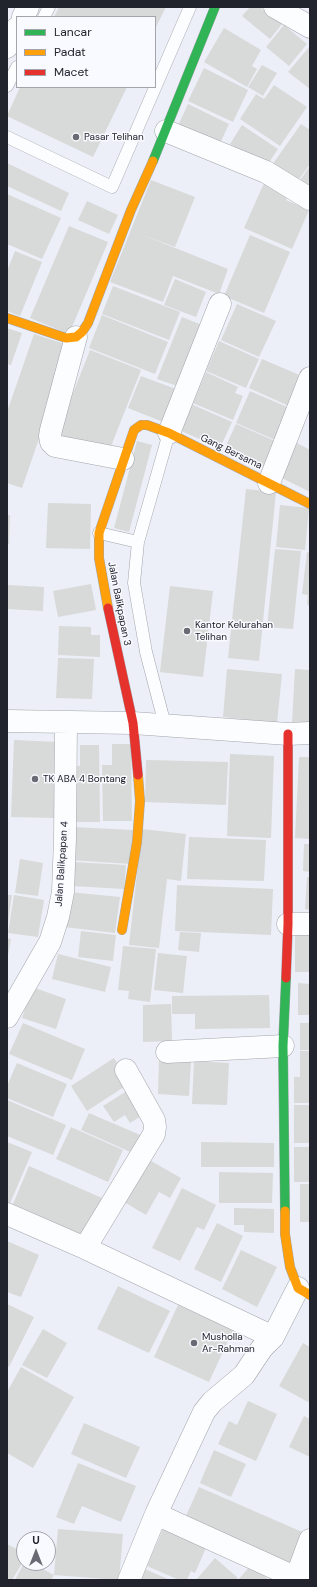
<!DOCTYPE html>
<html>
<head>
<meta charset="utf-8">
<style>
  body { margin:0 }
  #map { position:relative; width:317px; height:1587px; overflow:hidden; background:#eceff7; font-family:"DM Sans",sans-serif }
  canvas { display:block }
  .frame { position:absolute; inset:0; border:8px solid #22242d; pointer-events:none }
  .legend { position:absolute; left:16px; top:16px; width:140px; height:72px; box-sizing:border-box; background:#f8faff; border:1px solid #a2a4ab; margin:0; padding:5px 7px; list-style:none; font-size:12px; color:#22242d }
  .legend li { display:flex; align-items:center; gap:8px; height:20px }
  .legend b { width:20px; border:1px solid #a2a4ab }
  .north { position:absolute; left:16px; top:1531px; width:40px; height:40px; box-sizing:border-box; background:#f8faff; border:1px solid #a2a4ab; border-radius:50%; rotate:0deg; font-size:11px; font-weight:700; line-height:16px; text-align:center; color:#22242d }
  .north::after { content:''; display:block; margin:auto; width:14px; height:18px; background:#696b74; clip-path:polygon(50% 0,100% 100%,50% 72%,0 100%) }
</style>
</head>
<body>
<div id="map">
<canvas width="317" height="1587"></canvas>
<div class="frame"></div>
<ul class="legend">
<li><b style="height:5px;background:#30b455"></b>Lancar</li>
<li><b style="height:5px;background:#ff9f0a"></b>Padat</li>
<li><b style="height:5px;background:#e5322d"></b>Macet</li>
</ul>
<div class="north">U</div>
</div>
<script>
const ctx = document.querySelector('canvas').getContext('2d');
ctx.lineJoin = 'round';
function fill(path, color) { ctx.fillStyle = color; ctx.fill(path, 'evenodd'); }
const toPath = rows => new Path2D(rows.map(r => 'M' + r).join(''));
function strokePath(path, color, width, dash) { ctx.strokeStyle = color; ctx.lineWidth = width; ctx.lineCap = dash ? 'butt' : 'round'; ctx.setLineDash(dash || []); ctx.stroke(path); }
function label(font, color, halo, rows, align = 'center') {
  ctx.font = font + ' "DM Sans",sans-serif'; ctx.lineWidth = 3; ctx.setLineDash([]); ctx.textBaseline = 'middle'; ctx.strokeStyle = halo; ctx.fillStyle = color; for (const [text, x, y, turn = 0] of rows) {
    ctx.save(); ctx.translate(x, y); ctx.rotate((+turn || 0) * Math.PI / 180); ctx.textAlign = isNaN(turn) ? turn : align; if (halo) ctx.strokeText(text, 0, 0); ctx.fillText(text, 0, 0); ctx.restore();
  }
}
fill(toPath([
  [59,7,166,7,155,29,155,17,54,17],
  [250,7,260,7,282,24,270,39,242,16],
  [284,25,307,44,289,66,266,47],
  [224,28,261,50,252,66,257,69,247,87,204,62],
  [310,46,310,89,288,72],
  [262,65,277,73,263,96,248,87],
  [204,68,248,90,233,122,188,101],
  [274,85,307,107,280,146,240,119,256,94,264,99],
  [20,87,127,87,93,157,7,116],
  [188,104,229,124,217,150,176,130],
  [301,124,310,130,310,164,297,182,272,165],
  [242,125,278,149,266,167,230,144],
  [7,163,69,193,61,211,7,186],
  [310,166,310,191,298,183],
  [151,180,195,197,175,247,140,234,228,269,219,294,173,276,163,302,110,282],
  [265,181,290,192,286,200,309,210,292,249,244,228],
  [7,194,61,218,42,259,7,244],
  [87,201,118,215,109,234,78,220],
  [69,226,108,242,69,334,30,318],
  [250,235,290,252,264,313,224,296],
  [15,251,42,262,20,316,7,311,7,271],
  [175,279,206,292,196,317,164,305],
  [113,286,180,312,169,340,102,314],
  [237,304,276,321,259,357,221,340],
  [102,315,168,342,155,374,89,348],
  [182,317,207,327,183,388,157,379],
  [7,328,22,333,11,365,7,364],
  [34,334,71,346,22,488,7,483,7,412],
  [219,341,259,359,246,388,206,371],
  [90,350,141,370,108,454,57,434],
  [262,359,304,377,291,407,249,388],
  [206,372,238,387,235,393,243,396,233,420,193,403],
  [141,376,181,391,168,424,128,408],
  [250,391,294,410,280,442,236,423],
  [191,404,232,422,220,448,179,430],
  [236,424,282,444,269,470,224,450],
  [137,441,152,445,129,532,114,528],
  [297,443,310,450,310,492,280,477],
  [246,489,276,492,259,661,228,658],
  [48,503,91,504,90,549,46,548],
  [280,505,309,508,305,550,276,547],
  [7,515,10,515,9,544,7,544],
  [275,549,301,551,293,629,267,627],
  [307,552,310,553,310,607,307,604,308,595,302,594],
  [91,584,96,610,58,617,53,591],
  [7,585,44,587,43,611,7,609],
  [170,586,213,591,203,677,160,672],
  [59,626,91,627,91,635,100,635,100,657,58,655],
  [58,658,94,659,92,699,56,698],
  [227,669,282,674,277,723,223,717],
  [295,669,310,670,310,723,292,723],
  [14,740,59,742,57,818,11,817],
  [112,744,131,744,132,821,103,821,102,765,112,765],
  [80,745,99,745,100,822,71,822,70,766,80,766],
  [230,754,274,756,271,838,227,836],
  [299,757,310,757,310,839,295,838],
  [146,760,228,762,226,805,145,802],
  [72,827,133,830,131,864,70,860],
  [142,829,186,834,181,881,167,879,159,948,129,945],
  [189,837,266,840,264,881,187,879],
  [304,844,310,844,310,872,303,871],
  [20,859,43,863,38,896,15,893],
  [73,862,126,865,124,889,72,886],
  [307,877,310,877,310,910,305,909],
  [177,885,273,889,271,935,175,931],
  [69,892,120,897,115,933,64,927],
  [7,895,12,895,8,923,7,923],
  [14,895,44,900,38,937,8,933],
  [81,931,116,935,113,961,78,957],
  [295,931,310,931,310,972,295,972],
  [180,932,201,933,199,952,178,950],
  [7,938,11,939,8,955,7,955],
  [123,946,156,949,150,1002,128,999,129,991,118,990],
  [158,953,187,956,183,993,154,990],
  [58,954,111,967,105,992,52,979],
  [298,983,310,984,310,1015,298,1015],
  [32,987,66,999,56,1029,22,1018],
  [269,995,270,1028,195,1029,195,1014,172,1014,172,996],
  [171,1004,172,1041,143,1042,143,1005],
  [23,1023,85,1049,72,1080,9,1054],
  [300,1023,310,1023,310,1050,300,1050],
  [300,1051,310,1051,310,1103,294,1103,294,1077,300,1077],
  [114,1058,130,1083,87,1111,71,1086],
  [159,1059,191,1061,189,1096,158,1094],
  [194,1061,229,1063,227,1105,192,1104],
  [17,1063,67,1084,53,1117,7,1098,7,1086],
  [130,1089,146,1113,130,1123,125,1115,114,1122,103,1106],
  [7,1100,66,1125,53,1155,7,1136],
  [294,1105,310,1105,310,1143,294,1143],
  [89,1113,145,1137,137,1155,81,1130],
  [71,1127,123,1150,108,1182,56,1159],
  [7,1142,32,1152,8,1208,7,1208],
  [201,1142,274,1143,274,1167,201,1167],
  [294,1147,310,1147,310,1182,294,1182],
  [144,1157,181,1178,170,1198,159,1192,146,1215,119,1199],
  [29,1166,102,1198,85,1236,13,1204],
  [219,1172,273,1173,272,1203,219,1203],
  [300,1184,310,1184,310,1222,300,1222],
  [182,1188,216,1205,204,1230,197,1227,180,1261,152,1248],
  [234,1208,274,1209,274,1233,244,1232,244,1225,234,1225],
  [217,1223,243,1236,221,1282,194,1269],
  [7,1241,39,1255,21,1297,7,1292],
  [241,1250,277,1267,257,1307,222,1289],
  [118,1286,170,1311,149,1353,97,1329],
  [7,1304,34,1317,9,1367,7,1366],
  [178,1305,233,1330,209,1382,154,1357],
  [43,1329,67,1343,47,1378,22,1365],
  [303,1343,310,1347,310,1399,308,1402,279,1386],
  [21,1367,74,1397,33,1468,7,1453,7,1392],
  [248,1401,277,1414,256,1461,218,1444,229,1421,237,1425],
  [304,1416,310,1419,310,1457,289,1447],
  [84,1423,140,1447,126,1478,71,1454],
  [214,1450,246,1464,231,1497,200,1483],
  [78,1463,136,1486,121,1522,82,1506,74,1524,56,1517],
  [199,1487,309,1535,295,1567,185,1518],
  [58,1529,123,1534,119,1580,54,1575],
  [163,1529,206,1548,195,1573,191,1571,187,1580,179,1580,147,1566],
  [7,1544,24,1553,24,1560,12,1580,7,1580],
  [215,1558,238,1578,236,1580,196,1580],
  [24,1563,32,1563,54,1575,51,1580,15,1580],
  [251,1565,269,1580,238,1580],
  [145,1569,170,1580,141,1580]
]), '#d7dad8');
const lane = toPath([
  [44,17,49,7],
  [7,86,17,67],
  [7,137,112,187,190,7],
  [99,533,138,542],
  [165,725,146,652,134,583,138,542,169,433]
]);
const street = toPath([
  [275,7,310,27],
  [23,17,28,7],
  [7,47,17,28],
  [166,131,266,172,310,199],
  [76,337,51,430,50,436,51,442,55,446,123,459],
  [169,433,220,304],
  [269,483,310,378],
  [7,721,133,723,288,734,310,733],
  [288,924,310,924],
  [7,1017,50,942,58,917,63,892,65,838,66,722],
  [167,1052,283,1046],
  [7,1214,85,1248,273,1337],
  [85,1248,154,1134,155,1127,154,1120,126,1070],
  [156,1514,301,1580],
  [296,1578,310,1540],
  [129,1580,156,1514,204,1412,212,1402,244,1375,262,1348,273,1337,298,1288]
]);
const fast = toPath([
  [153,161,215,7],
  [285,1211,283,1046,286,978]
]);
const slow = toPath([
  [7,318,66,338,76,337,82,332,88,323,131,210,153,161],
  [108,608,99,558,99,533,134,430,141,425,147,425,169,433,310,504],
  [122,930,137,842,140,801,138,775],
  [285,1211,285,1234,290,1267,298,1288,310,1295]
]);
const jam = toPath([
  [108,608,133,723,138,775],
  [286,978,288,924,288,734]
]);
strokePath(lane, '#a2a5ac', 13);
strokePath(street, '#a2a5ac', 23);
strokePath(fast, '#a2a5ac', 10);
strokePath(slow, '#a2a5ac', 10);
strokePath(jam, '#a2a5ac', 10);
strokePath(lane, '#fcfdfe', 12);
strokePath(street, '#fcfdfe', 22);
strokePath(fast, '#30b455', 9);
strokePath(slow, '#ff9f0a', 9);
strokePath(jam, '#e5322d', 9);
for (const [x, y, r, color] of [
  [76,137,4,"#696b74"],
  [187,631,4,"#696b74"],
  [35,779,4,"#696b74"],
  [194,1343,4,"#696b74"]
]) { const dot = new Path2D(); dot.arc(x, y, r, 0, 2 * Math.PI); ctx.fillStyle = color; ctx.fill(dot); strokePath(dot, '#f8faff', 1.5); }
label('10px', '#22242d', '#f8faff', [
  ["Pasar Telihan",84,137],
  ["Kantor Kelurahan",195,625],
  ["Telihan",195,637],
  ["TK ABA 4 Bontang",43,779],
  ["Musholla",202,1337],
  ["Ar-Rahman",202,1349]
], 'left');
label('10px', '#22242d', '#f8faff', [
  ["Gang Bersama",231,452,26],
  ["Jalan Balikpapan 3",119,604,79],
  ["Jalan Balikpapan 4",62,864,-86]
]);
</script>
</body>
</html>
